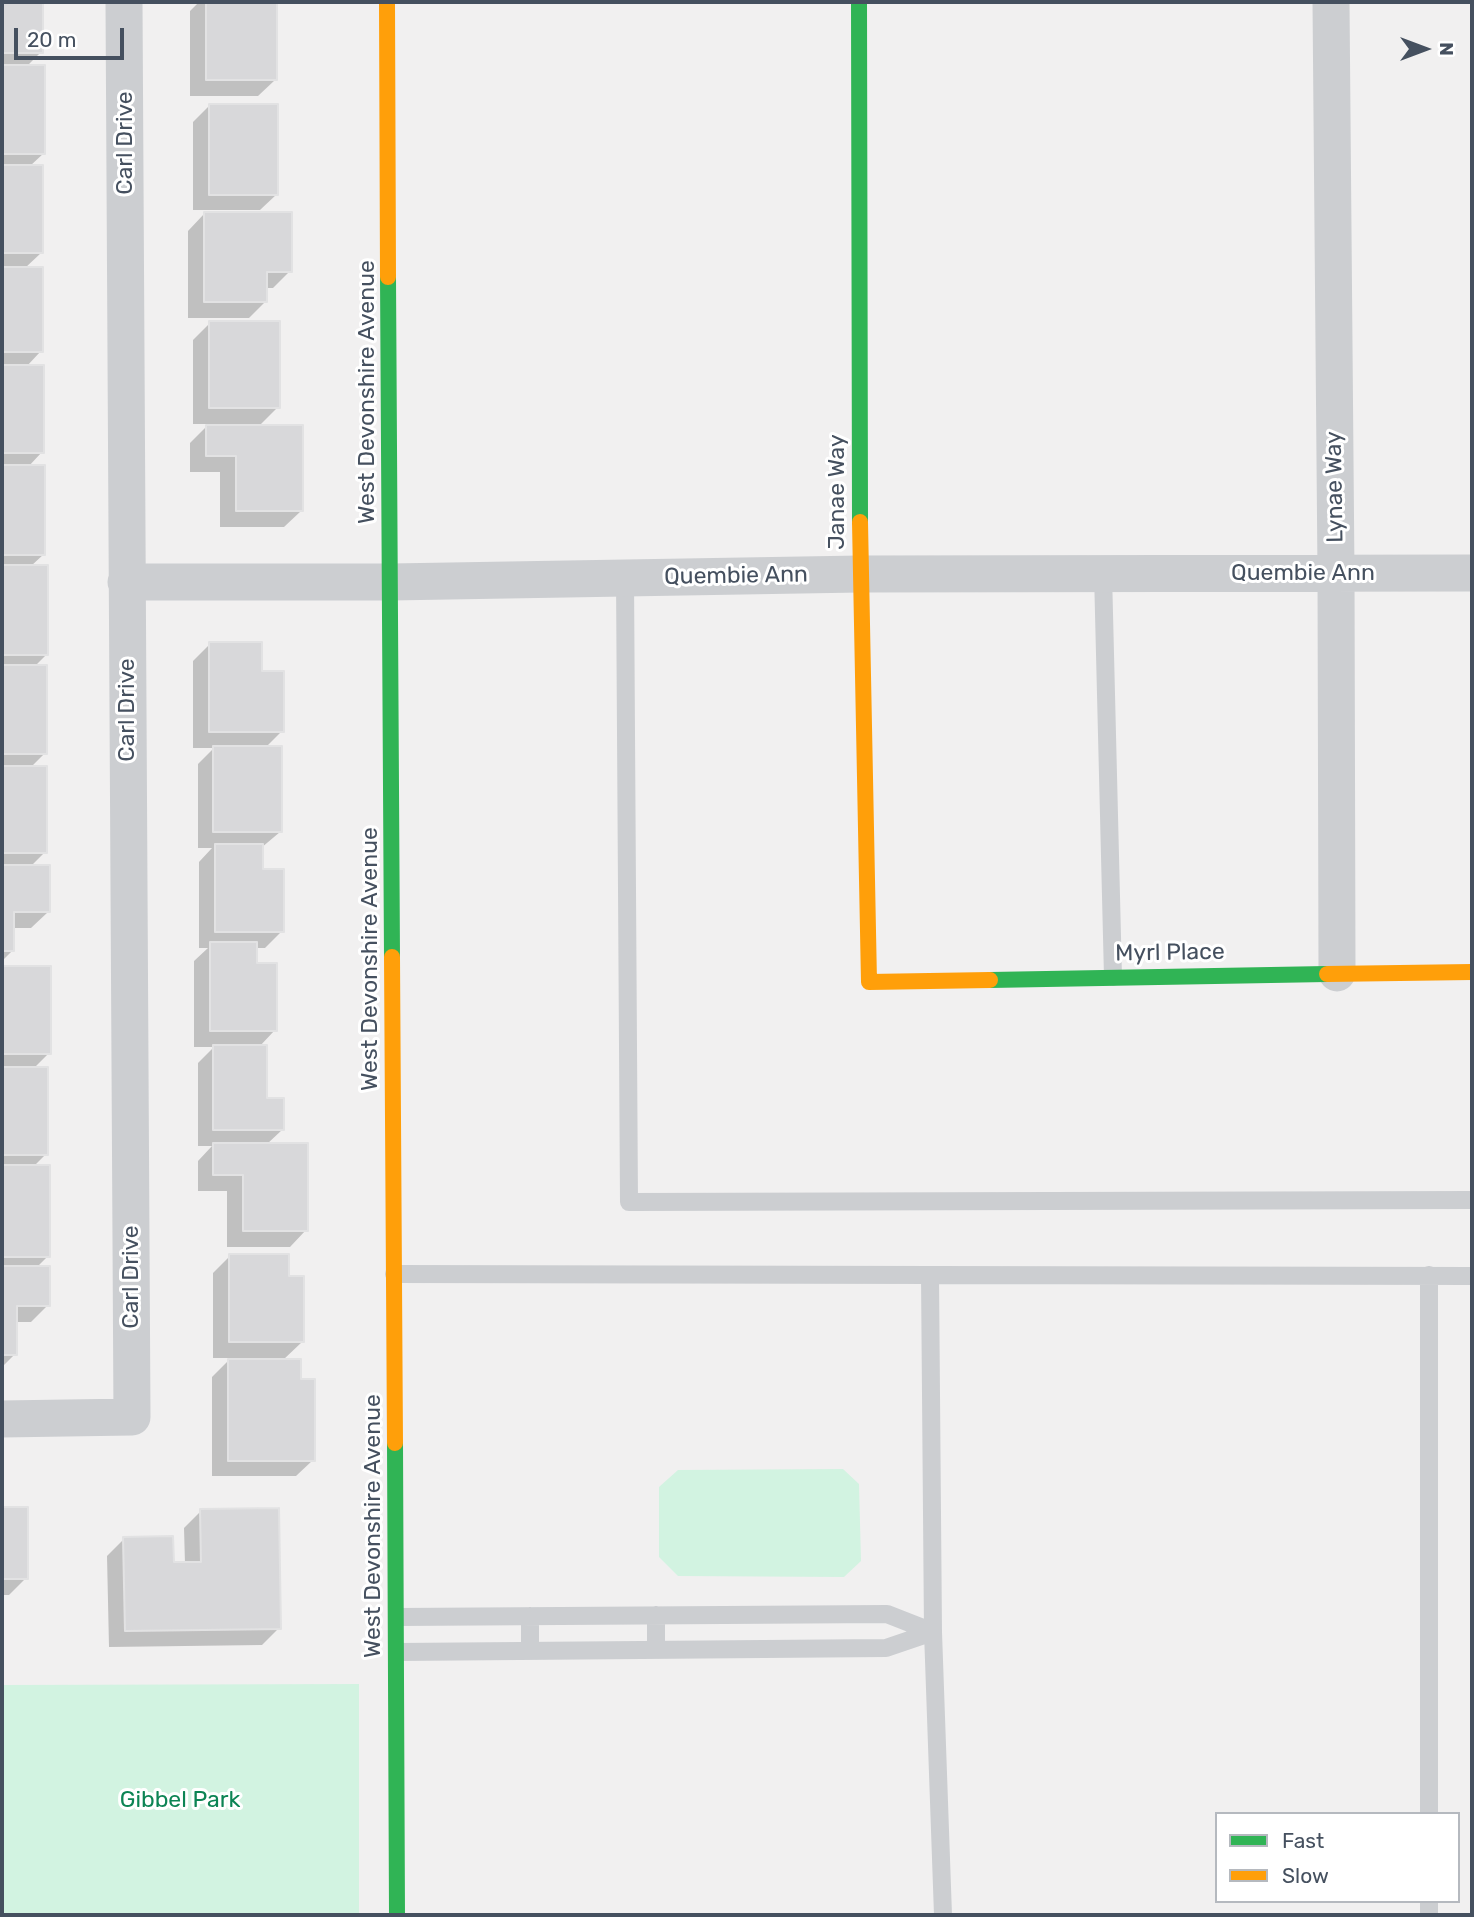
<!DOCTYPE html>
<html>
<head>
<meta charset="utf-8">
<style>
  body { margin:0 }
  #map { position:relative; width:1474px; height:1917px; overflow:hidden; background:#f1f0f0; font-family:Rubik,sans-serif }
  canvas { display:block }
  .frame { position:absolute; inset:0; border:4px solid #45505f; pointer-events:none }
  .legend { position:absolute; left:1215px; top:1812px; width:245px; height:91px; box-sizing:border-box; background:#fff; border:2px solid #b5b9bf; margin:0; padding:9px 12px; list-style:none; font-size:21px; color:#45505f }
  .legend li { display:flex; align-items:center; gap:14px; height:35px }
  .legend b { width:35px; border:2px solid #b5b9bf }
  .north { position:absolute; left:1390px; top:14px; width:70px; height:70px; -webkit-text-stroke:5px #fff; paint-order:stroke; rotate:90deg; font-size:19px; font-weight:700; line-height:28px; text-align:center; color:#45505f }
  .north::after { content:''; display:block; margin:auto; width:24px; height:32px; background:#45505f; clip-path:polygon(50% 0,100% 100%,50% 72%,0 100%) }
  .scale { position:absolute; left:14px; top:28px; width:110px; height:32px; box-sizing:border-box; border:4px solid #45505f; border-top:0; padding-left:9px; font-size:21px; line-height:24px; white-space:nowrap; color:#45505f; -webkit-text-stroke:5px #fff; paint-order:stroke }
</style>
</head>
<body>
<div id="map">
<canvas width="1474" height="1917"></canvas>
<div class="frame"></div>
<ul class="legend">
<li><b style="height:9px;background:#30b455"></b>Fast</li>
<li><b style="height:9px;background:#ff9f0a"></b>Slow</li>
</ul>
<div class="north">N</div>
<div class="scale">20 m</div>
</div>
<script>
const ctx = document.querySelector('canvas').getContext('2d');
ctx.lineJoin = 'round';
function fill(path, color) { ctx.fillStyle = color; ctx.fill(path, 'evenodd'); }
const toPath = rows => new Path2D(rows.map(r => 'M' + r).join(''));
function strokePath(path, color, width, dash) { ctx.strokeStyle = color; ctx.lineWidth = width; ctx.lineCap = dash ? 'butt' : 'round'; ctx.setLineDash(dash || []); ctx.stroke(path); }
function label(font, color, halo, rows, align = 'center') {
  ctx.font = font + ' Rubik,sans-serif'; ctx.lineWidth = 6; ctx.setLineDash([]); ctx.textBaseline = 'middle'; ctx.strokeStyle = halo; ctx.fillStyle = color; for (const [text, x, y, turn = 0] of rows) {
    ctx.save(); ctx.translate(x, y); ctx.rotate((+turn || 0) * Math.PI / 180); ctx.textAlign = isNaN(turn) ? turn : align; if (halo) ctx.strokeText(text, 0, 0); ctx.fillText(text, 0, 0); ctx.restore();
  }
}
fill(toPath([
  [843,1469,859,1484,861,1561,844,1577,678,1576,659,1557,659,1487,678,1470],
  [359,1684,359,1915,2,1915,2,1685]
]), '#d2f3e1');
fill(toPath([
  [2,2,41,2,41,52,26,67,44,153,30,166,41,253,25,268,41,351,26,367,42,452,28,467,44,554,31,566,46,655,34,667,45,753,30,768,45,852,30,867,48,912,31,928,13,928,13,950,2,961],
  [199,2,275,2,275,80,258,96,190,96,190,11],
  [210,105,277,194,260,210,193,210,193,122],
  [204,214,290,271,273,288,266,288,266,301,249,318,188,318,188,231],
  [210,323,278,407,259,426,301,511,284,527,220,527,220,472,190,472,190,443,209,424,193,424,193,340],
  [210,644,260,672,282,731,266,747,280,832,261,848,261,871,282,931,265,948,255,948,255,965,275,1030,259,1047,266,1099,282,1130,267,1144,306,1230,290,1247,227,1247,227,1191,198,1191,198,1161,212,1146,198,1146,198,1063,214,1047,194,1047,194,961,208,948,199,948,199,862,212,848,198,848,198,764,214,748,193,748,193,661],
  [2,967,49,967,49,1053,34,1068,46,1154,33,1167,48,1256,36,1268,48,1305,31,1322,15,1322,15,1354,2,1367],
  [230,1256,287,1278,302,1342,283,1360,300,1381,313,1460,296,1476,212,1476,212,1377,231,1358,213,1358,213,1273],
  [2,1509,26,1509,26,1578,9,1595,2,1595],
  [201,1511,279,1628,262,1645,109,1647,107,1556,124,1539,172,1564,185,1564,184,1528]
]), '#0003');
const building = toPath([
  [2,2,43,2,43,53,2,53,2,2],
  [206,2,277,2,277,80,206,80,206,2],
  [2,65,45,65,45,154,2,154,2,65],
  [209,104,278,104,278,195,209,195,209,104],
  [2,165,43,165,43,253,2,253,2,165],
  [204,212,292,212,292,272,267,272,267,302,204,302,204,212],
  [2,267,43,267,43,352,2,352,2,267],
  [209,321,280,321,280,408,209,408,209,321],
  [2,365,44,365,44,453,2,453,2,365],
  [206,425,303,425,303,511,236,511,236,456,206,456,206,425],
  [2,465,45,465,45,555,2,555,2,465],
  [2,565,48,565,48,655,2,655,2,565],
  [209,642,262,642,262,671,284,671,284,732,209,732,209,642],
  [2,665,47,665,47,754,2,754,2,665],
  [213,746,282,746,282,832,213,832,213,746],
  [2,766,47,766,47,853,2,853,2,766],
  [215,844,263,844,263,869,284,869,284,932,215,932,215,844],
  [2,865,50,865,50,912,14,912,14,951,2,951,2,865],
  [210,942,257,942,257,963,277,963,277,1031,210,1031,210,942],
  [2,966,51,966,51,1054,2,1054,2,966],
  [213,1045,267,1045,267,1098,284,1098,284,1130,213,1130,213,1045],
  [2,1067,48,1067,48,1155,2,1155,2,1067],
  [213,1143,308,1143,308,1231,243,1231,243,1175,213,1175,213,1143],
  [2,1165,50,1165,50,1257,2,1257,2,1165],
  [229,1254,289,1254,289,1276,304,1276,304,1342,229,1342,229,1254],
  [2,1266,50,1266,50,1306,17,1306,17,1355,2,1355,2,1266],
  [228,1359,301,1359,301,1379,315,1379,315,1461,228,1461,228,1359],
  [2,1507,28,1507,28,1579,2,1579,2,1507],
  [279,1508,281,1629,125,1631,123,1537,173,1536,174,1562,201,1562,200,1509,279,1508]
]);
fill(building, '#d8d8da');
strokePath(building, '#e2e2e3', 2);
strokePath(toPath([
  [1103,573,1113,977],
  [625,577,629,1202,1472,1200],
  [394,1274,1472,1276],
  [930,1275,933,1632,943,1915],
  [1429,1275,1429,1814],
  [656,1615,656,1650],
  [530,1616,530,1651],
  [397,1617,887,1614,933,1632],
  [397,1652,886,1648,933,1632],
  [1429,1901,1429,1915]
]), '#ccced1', 18);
strokePath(toPath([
  [1331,2,1336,573,1337,973],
  [126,582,391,582,860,574,1472,573],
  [2,1419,132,1417,124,2]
]), '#ccced1', 37);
strokePath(toPath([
  [859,2,860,522],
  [388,277,392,957],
  [990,980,1327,974],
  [395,1443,397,1915]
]), '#30b455', 16);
strokePath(toPath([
  [387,2,388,277],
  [860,522,869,982,990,980],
  [392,957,395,1443],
  [1327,974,1472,972]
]), '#ff9f0a', 16);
label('23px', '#45505f', '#fff', [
  ["Carl Drive",125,143,-90],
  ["West Devonshire Avenue",367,392,-90],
  ["Lynae Way",1335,487,-91],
  ["Janae Way",837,492,-90],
  ["Quembie Ann",1303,573],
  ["Quembie Ann",736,576,-1],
  ["Carl Drive",127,710,-90],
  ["Myrl Place",1170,953,-1],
  ["West Devonshire Avenue",370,959,-90],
  ["Carl Drive",131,1277,-90],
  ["West Devonshire Avenue",373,1526,-90]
]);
label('23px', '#0c8454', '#fff', [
  ["Gibbel Park",180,1800]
]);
</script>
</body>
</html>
